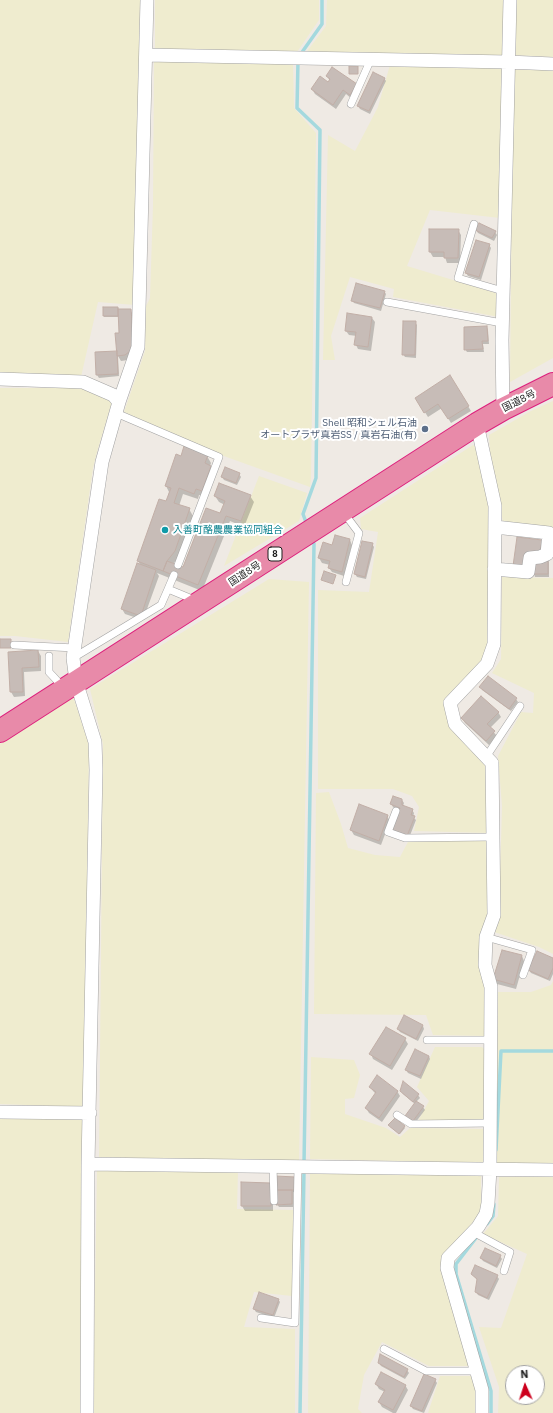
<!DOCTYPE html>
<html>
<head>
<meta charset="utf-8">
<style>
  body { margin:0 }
  #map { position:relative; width:553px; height:1413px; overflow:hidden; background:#efeae4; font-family:"IBM Plex Sans",sans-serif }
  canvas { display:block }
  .north { position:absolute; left:505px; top:1365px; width:40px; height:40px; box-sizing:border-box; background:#fff; border:1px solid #a5a5a5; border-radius:50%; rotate:357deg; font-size:11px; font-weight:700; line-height:16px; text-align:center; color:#1e1e1e }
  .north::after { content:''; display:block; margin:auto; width:14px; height:18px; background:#cd001d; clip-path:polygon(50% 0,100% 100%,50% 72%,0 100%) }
</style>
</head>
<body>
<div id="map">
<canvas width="553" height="1413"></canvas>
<div class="north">N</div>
</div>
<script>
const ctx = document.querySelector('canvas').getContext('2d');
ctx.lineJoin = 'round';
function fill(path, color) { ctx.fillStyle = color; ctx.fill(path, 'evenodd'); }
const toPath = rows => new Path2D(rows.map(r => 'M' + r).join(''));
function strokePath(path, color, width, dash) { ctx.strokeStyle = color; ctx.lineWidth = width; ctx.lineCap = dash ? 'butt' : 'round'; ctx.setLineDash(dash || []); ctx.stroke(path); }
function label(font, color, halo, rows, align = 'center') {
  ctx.font = font + ' "IBM Plex Sans","Noto Sans JP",sans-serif'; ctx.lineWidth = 4; ctx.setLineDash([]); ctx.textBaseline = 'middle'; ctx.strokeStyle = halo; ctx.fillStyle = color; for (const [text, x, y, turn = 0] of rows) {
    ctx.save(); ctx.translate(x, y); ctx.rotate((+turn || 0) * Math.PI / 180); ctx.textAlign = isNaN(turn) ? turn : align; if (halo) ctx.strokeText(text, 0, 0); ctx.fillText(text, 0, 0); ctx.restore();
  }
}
fill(toPath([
  [0,0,140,0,135,305,98,302,81,377,0,375],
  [155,0,319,0,319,20,295,55,155,51],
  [327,0,506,0,505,57,305,54,326,26],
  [515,0,553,0,553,57,513,55],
  [157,60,293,63,294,108,316,133,311,478,310,487,221,455,124,412,145,351,146,306,150,298,153,205,154,62],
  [390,65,500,67,504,70,500,218,430,210,407,266,499,294,499,317,393,297,394,289,350,277,331,336,335,360,323,360,328,135,355,151,378,107],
  [513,70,553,70,553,358,510,382],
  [0,388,81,388,112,402,97,452,93,468,68,642,15,636,0,636],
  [553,401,553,529,503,522,490,453,489,435,531,411],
  [473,445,481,450,492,506,491,641,485,659,444,699,450,728,487,767,489,833,414,831,419,807,412,796,393,789,318,789,318,590,369,592,378,532,361,529,360,518],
  [259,476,307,493,299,521,224,566],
  [502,577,553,578,553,954,539,947,494,932,499,914,502,806,498,756,521,712,533,713,534,693,492,673,501,659],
  [269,579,309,582,299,1162,99,1157,103,744,90,689],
  [73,696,89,745,84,1107,0,1104,0,744],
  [329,792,341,824,348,848,375,855,400,857,409,840,490,841,489,911,485,987,487,1036,433,1035,426,1015,314,1014,316,793],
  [553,981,553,1165,494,1164,498,992,531,992,551,985],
  [435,1047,482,1047,485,1050,485,1121,418,1121,429,1101,417,1087],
  [311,1057,354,1060,360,1075,354,1098,345,1099,345,1114,386,1128,400,1137,410,1128,484,1129,484,1163,310,1159],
  [0,1118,84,1119,81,1413,0,1413],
  [97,1169,238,1171,237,1209,294,1210,292,1296,254,1292,244,1327,295,1329,295,1413,93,1413],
  [310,1172,481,1176,481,1210,479,1215,445,1255,442,1262,443,1278,470,1366,429,1366,382,1342,364,1375,358,1409,362,1413,308,1413],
  [499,1177,553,1177,553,1413,498,1413,499,1387,479,1327,501,1328,527,1254,483,1234,498,1216],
  [513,1373,537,1373,537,1397,513,1397],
  [440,1376,473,1376,478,1391,477,1413,428,1413]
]), '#efeccf');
fill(toPath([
  [327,76,356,85,352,99,346,94,336,109,315,94,312,89,328,83,330,81],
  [384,78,386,81,370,114,360,109,358,106],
  [458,230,461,235,460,263,447,263,445,257,433,257,430,252],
  [476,230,495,232,497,235,494,241,478,233],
  [489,245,491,248,481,280,468,276,466,273],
  [384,291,386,294,381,311,354,303,352,300],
  [118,308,119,310,130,310,133,315,136,354,128,360,121,361,118,356,119,376,99,378,97,375,118,351,121,334,120,317,104,317,104,316],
  [372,318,375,322,371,351,358,349,356,345,357,336,349,335,346,331],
  [415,322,417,325,416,358,405,357,403,354],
  [487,327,488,330,489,344,483,344,484,352,467,352,465,349],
  [450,377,471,411,451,423,442,408,428,417,416,398],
  [207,456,211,463,210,466,214,473,206,497,199,495,198,499,183,494,179,506,189,509,193,516,178,558,173,564,183,568,221,515,225,505,219,502,215,496,250,496,254,502,244,527,230,521,202,591,157,573,159,576,143,620,125,614,122,609,141,566,138,561,167,502,169,492,166,486,181,457],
  [239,474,241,477,237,485,224,480,222,477],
  [350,540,352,545,344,576,332,572,329,568,330,565,322,563,319,558,333,546],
  [541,541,549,562,549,577,535,577,534,574],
  [372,544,374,547,366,579,357,577,355,574],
  [38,651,41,656,41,671,24,672,25,696,14,697,11,692,9,653],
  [488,677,516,699,518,702,511,711,482,690,481,687],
  [498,712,501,717,490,728,497,736,489,745,465,723,462,718],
  [402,800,404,803,403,806,412,810,414,813,413,817,416,820,409,838,395,833,400,810,393,807,391,804],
  [360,806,387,816,390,821,381,845,354,835,351,830],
  [522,956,524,961,516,989,497,984,494,979],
  [553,959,553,974,550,981,531,973,529,970],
  [423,1026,424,1029,418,1041,400,1032,398,1029],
  [405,1039,408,1044,392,1070,373,1059,371,1054],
  [429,1056,430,1059,421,1079,408,1073,406,1070],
  [370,1087,397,1091,400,1096,382,1122,369,1113,366,1108,376,1094,373,1091],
  [401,1091,418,1095,420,1098,416,1102,423,1107,425,1110,415,1123,408,1119,407,1116,415,1104,403,1094],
  [390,1127,404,1127,405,1128,400,1134],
  [297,1181,296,1193,293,1192,293,1207,279,1207,277,1204],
  [273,1189,273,1211,245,1211,242,1206],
  [485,1249,500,1256,502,1259,497,1268,483,1261,481,1258],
  [472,1274,497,1276,499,1279,489,1300,478,1295,476,1292,478,1281],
  [278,1299,280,1302,274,1318,256,1312,254,1309],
  [379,1363,407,1370,409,1373,405,1379,381,1366],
  [435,1380,437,1383,424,1413,413,1409,411,1406],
  [376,1384,405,1385,408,1390,396,1413,393,1413,382,1407,379,1402,385,1392,379,1389]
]), '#0003');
strokePath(toPath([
  [300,55,322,24,322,0],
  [298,61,297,108,320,130,316,478,303,514,307,525],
  [496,1150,501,1051,553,1051],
  [304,1164,314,544,312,539],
  [487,1224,493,1216,494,1204],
  [476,1238,456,1264,456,1274,491,1391,491,1413],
  [300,1413,304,1170]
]), '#a4d9de', 3.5);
const building = toPath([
  [349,66,358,66,358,74,349,74,349,66],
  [332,67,357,84,350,95,343,90,333,105,311,89,320,76,328,82,330,79,326,76,332,67],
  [373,72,385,78,369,111,357,106,373,72],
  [479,223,496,231,492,238,475,230,479,223],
  [429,229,459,229,458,258,444,258,444,252,429,252,429,229],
  [476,240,490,244,479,277,465,273,476,240],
  [356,283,385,291,380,308,351,301,356,283],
  [103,307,118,307,118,316,103,316,103,307],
  [118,309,131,309,134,348,125,355,117,356,115,333,119,333,118,309],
  [347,313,372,317,368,347,354,345,356,332,345,331,347,313],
  [403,321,416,321,415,355,402,355,403,321],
  [487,326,488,341,482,341,483,349,464,350,464,327,487,326],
  [117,351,118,374,96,375,95,352,117,351],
  [450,375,469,406,448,419,438,404,424,413,415,398,450,375],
  [184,446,208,455,205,463,211,466,202,491,196,489,194,494,179,488,174,503,190,508,175,551,167,561,163,571,137,561,159,499,166,501,171,488,165,486,176,454,181,456,184,446],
  [225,467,240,473,236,483,221,477,225,467],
  [219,483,251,495,241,521,226,516,198,585,163,571,167,561,183,567,206,508,220,513,225,501,214,496,219,483],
  [335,535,350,539,342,572,328,568,330,561,318,558,323,542,332,545,335,535],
  [517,537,542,540,540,557,524,567,513,566,517,537],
  [362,541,373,543,365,577,354,574,362,541],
  [532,558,548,558,548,574,533,574,532,558],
  [137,563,156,570,141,616,121,609,137,563],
  [324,571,336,575,333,584,321,580,324,571],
  [0,639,11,639,11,648,0,648,0,639],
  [38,650,39,667,22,668,23,692,10,692,8,652,38,650],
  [488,676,517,698,509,709,479,687,488,676],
  [481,696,499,712,487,724,495,731,486,741,461,718,481,696],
  [393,796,402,799,402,805,413,809,411,815,415,816,407,836,392,830,400,808,390,804,393,796],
  [359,804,388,815,379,841,350,830,359,804],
  [502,950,522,955,514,985,493,979,502,950],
  [537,951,553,958,553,968,548,979,528,970,537,951],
  [404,1015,423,1025,416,1039,397,1029,404,1015],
  [386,1027,406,1038,390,1066,369,1054,386,1027],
  [415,1049,429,1056,420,1076,405,1070,415,1049],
  [377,1075,398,1091,379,1118,365,1108,376,1092,369,1087,377,1075],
  [403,1081,419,1094,413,1102,400,1091,403,1081],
  [416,1101,424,1106,413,1121,405,1116,416,1101],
  [395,1118,405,1126,399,1134,388,1125,395,1118],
  [275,1176,296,1177,295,1190,276,1190,275,1176],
  [241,1182,271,1183,271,1206,241,1206,241,1182],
  [276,1190,292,1190,292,1204,276,1205,276,1190],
  [485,1248,501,1255,496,1266,480,1258,485,1248],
  [475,1265,498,1275,487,1298,475,1292,477,1279,471,1274,475,1265],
  [259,1292,279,1299,273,1315,253,1309,259,1292],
  [380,1354,408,1369,404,1377,378,1363,380,1354],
  [381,1372,406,1385,393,1410,378,1402,385,1390,375,1384,381,1372],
  [424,1374,436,1379,422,1411,410,1406,424,1374]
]);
fill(building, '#c7bcb7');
strokePath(building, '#c1aea6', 1);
const lane = toPath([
  [351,104,371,59],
  [474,224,458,278,503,291],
  [387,302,502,323],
  [116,413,219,457,178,565],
  [344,513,359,533,346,582],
  [174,575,168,589,197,601],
  [14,645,75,648],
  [49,656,49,672,63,687],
  [73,658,161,605,168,589],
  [486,757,520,706],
  [396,811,388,832,405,838,493,837],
  [486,937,532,950,523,975],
  [427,1040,491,1040],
  [397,1115,411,1124,490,1123],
  [273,1166,274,1201],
  [473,1232,510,1252,504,1271],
  [261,1318,295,1323,298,1167],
  [384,1349,426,1371,476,1371]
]);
const street = toPath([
  [146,55,508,62,553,64],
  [0,379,83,382,113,395,119,402],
  [503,409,502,340,510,0],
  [477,424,495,506,494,644,487,664,450,703,455,724,492,763,494,915,486,937,485,965,491,987,490,1169,488,1203,486,1214,478,1227,448,1258,447,1268,482,1390,482,1413],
  [494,569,528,572,530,558,540,557,547,554,549,533,495,527],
  [0,1112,90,1113],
  [88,1164,553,1170],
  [87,1413,88,1164,96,770,95,742,76,681,73,658,102,462,119,402,138,347,147,0]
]);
const highway = toPath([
  [0,731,477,424,503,409,553,384]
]);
strokePath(lane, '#a2a2a2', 8);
strokePath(street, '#a2a2a2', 14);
strokePath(highway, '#dd217d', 24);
strokePath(lane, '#fff', 7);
strokePath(street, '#fff', 13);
strokePath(highway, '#e88aa9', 22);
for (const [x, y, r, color] of [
  [425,429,4,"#5c6f8a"],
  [165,530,4,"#0f9aa8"]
]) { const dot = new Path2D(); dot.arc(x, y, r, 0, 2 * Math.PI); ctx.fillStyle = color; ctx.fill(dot); strokePath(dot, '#fff', 1.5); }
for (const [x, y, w] of [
  [275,554,14]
]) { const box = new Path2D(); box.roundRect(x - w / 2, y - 7, w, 14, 3); ctx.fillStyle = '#fff'; ctx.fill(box); strokePath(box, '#1e1e1e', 1); }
label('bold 9px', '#1e1e1e', null, [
  ["8",275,554]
]);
label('10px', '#1e1e1e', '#fff', [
  ["国道8号",519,401,-27],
  ["国道8号",245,574,-33]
]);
label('10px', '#4e5e75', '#fff', [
  ["Shell 昭和シェル石油",417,423],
  ["オートプラザ真岩SS / 真岩石油(有)",417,435]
], 'right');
label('10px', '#0d838f', '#fff', [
  ["入善町酪農農業協同組合",173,530]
], 'left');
</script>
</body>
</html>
